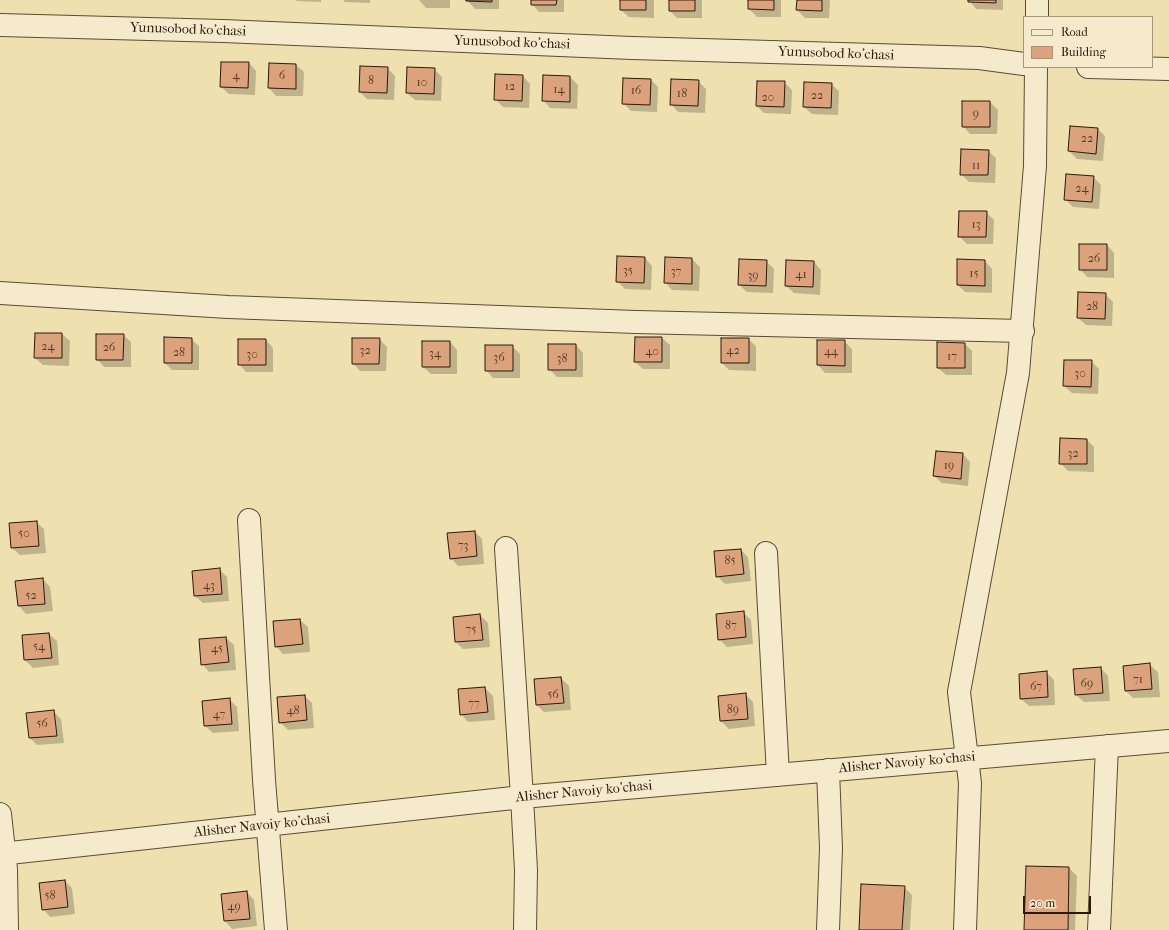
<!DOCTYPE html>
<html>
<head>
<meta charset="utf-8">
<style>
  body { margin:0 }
  #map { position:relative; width:1169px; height:930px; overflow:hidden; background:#efe0b0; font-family:"IM FELL French Canon",serif }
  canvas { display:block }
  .legend { position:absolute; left:1023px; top:16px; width:130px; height:52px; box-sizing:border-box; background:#f5ebcc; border:1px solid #a49781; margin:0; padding:5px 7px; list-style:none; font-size:12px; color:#2b1810 }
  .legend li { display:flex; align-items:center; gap:8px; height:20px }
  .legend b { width:20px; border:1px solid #a49781 }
  .scale { position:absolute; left:1023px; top:896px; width:68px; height:18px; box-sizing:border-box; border:2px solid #2b1810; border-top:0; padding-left:5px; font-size:12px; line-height:14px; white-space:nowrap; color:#2b1810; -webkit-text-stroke:3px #f5ebcc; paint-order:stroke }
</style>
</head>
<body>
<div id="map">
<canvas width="1169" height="930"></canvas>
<ul class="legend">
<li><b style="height:5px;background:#f5ebcc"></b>Road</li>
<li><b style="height:11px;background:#dca27c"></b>Building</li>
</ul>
<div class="scale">20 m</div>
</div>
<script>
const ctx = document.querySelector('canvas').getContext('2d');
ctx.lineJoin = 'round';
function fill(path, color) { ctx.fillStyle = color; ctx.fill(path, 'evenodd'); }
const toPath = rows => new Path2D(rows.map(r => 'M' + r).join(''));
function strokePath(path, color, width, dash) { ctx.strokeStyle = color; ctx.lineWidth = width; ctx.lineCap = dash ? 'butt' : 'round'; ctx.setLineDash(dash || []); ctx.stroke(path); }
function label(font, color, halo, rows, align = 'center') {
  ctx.font = font + ' "IM FELL French Canon",serif'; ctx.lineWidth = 3; ctx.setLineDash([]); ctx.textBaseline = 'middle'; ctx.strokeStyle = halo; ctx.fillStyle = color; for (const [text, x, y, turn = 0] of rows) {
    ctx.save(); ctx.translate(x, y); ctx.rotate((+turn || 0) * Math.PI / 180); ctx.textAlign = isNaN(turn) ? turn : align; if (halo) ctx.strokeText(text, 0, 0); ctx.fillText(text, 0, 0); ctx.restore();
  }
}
fill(toPath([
  [295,0,321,0,321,2,297,1],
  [343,0,370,0,370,3,345,2],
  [419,0,450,0,450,8,426,8],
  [467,0,499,0,499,9,475,9],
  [532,0,564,0,564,12,539,12,532,4],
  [621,0,654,0,654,18,629,17,621,10],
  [670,0,702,0,702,18,677,18,670,11],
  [749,0,781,0,781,17,757,17,749,9],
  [798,0,830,0,829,18,805,18,797,10],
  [969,0,1003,0,1003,10,976,9],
  [249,63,256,71,255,95,229,94,221,87],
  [270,64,296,65,304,72,303,96,276,96,269,88],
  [387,68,395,76,394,100,367,99,360,92],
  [434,69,442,77,441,101,415,100,407,93],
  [523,76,530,84,529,108,503,107,495,99],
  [544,76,570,77,578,85,577,109,550,108,543,100],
  [651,80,658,87,657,112,631,111,623,103],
  [698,81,706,89,705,113,678,112,671,104],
  [784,82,792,90,791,114,764,113,757,106],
  [831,84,839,91,838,115,812,114,804,107],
  [990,102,998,110,997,134,970,134,963,126],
  [1098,129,1105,136,1103,161,1077,159,1069,151],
  [988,151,996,158,995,183,969,182,961,174],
  [1093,177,1101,185,1099,209,1073,207,1065,199],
  [986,212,994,220,993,244,967,244,959,236],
  [1107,245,1114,253,1114,278,1087,277,1080,269],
  [645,258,652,266,651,290,625,289,617,281],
  [666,258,692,259,700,267,699,291,672,290,665,282],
  [766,261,774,269,773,293,747,292,739,285],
  [985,261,992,269,992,293,965,292,958,285],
  [814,262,821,270,820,295,794,293,786,286],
  [1105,294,1113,302,1112,326,1086,325,1078,318],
  [62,334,70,341,69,366,43,365,35,358],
  [123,335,131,342,131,367,104,367,97,359],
  [636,338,662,338,670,345,670,369,643,369,635,362],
  [191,339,199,346,199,370,172,370,165,363],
  [379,339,387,347,386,371,360,371,353,363],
  [748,339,756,346,756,371,729,370,722,363],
  [266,340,273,348,273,372,246,372,239,364],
  [844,341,852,349,852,373,825,373,818,365],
  [450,342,457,350,457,374,431,374,423,367],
  [965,344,972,351,972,375,946,375,938,368],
  [576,345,583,353,583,377,557,377,549,369],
  [512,346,520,354,520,378,493,378,486,370],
  [1091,361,1099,369,1098,394,1072,393,1064,386],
  [1087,440,1094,447,1094,472,1068,471,1060,463],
  [963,454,970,462,968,486,942,483,934,476],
  [36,522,44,529,46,553,20,555,12,548],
  [475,532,482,539,484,564,458,566,451,558],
  [741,550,748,557,751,581,725,584,717,576],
  [219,569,227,577,229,601,203,603,195,596],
  [43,579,50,587,53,611,26,614,19,606,16,582],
  [743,612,751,620,753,644,727,647,719,639],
  [480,615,488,623,490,647,463,649,456,642],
  [300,620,308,627,310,652,283,654,276,646],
  [49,634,57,641,59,665,33,668,25,660,23,636],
  [226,638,234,645,236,670,209,672,202,664],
  [1150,665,1158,672,1160,697,1133,698,1126,691],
  [1101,668,1108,676,1110,701,1084,702,1076,695],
  [1046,672,1054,680,1055,705,1029,706,1021,699],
  [561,678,569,686,571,710,544,712,537,705],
  [485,688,493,696,495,720,468,722,461,714],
  [745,694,753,702,755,726,729,729,721,721,719,697],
  [305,696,312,703,314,728,288,730,280,722],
  [229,699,237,707,239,731,213,733,205,726],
  [54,712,61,719,64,743,37,745,30,738],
  [1027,867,1069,868,1077,876,1075,930,1025,930],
  [65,881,72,888,75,914,50,917,43,909],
  [904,887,912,895,910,930,860,930],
  [247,892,254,900,257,926,232,929,225,921]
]), '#0003');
const building = toPath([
  [466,0,492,0,492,2,466,1,466,0],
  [531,0,557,0,556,5,531,5,531,0],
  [620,0,646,0,646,10,620,10,620,0],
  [669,0,695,0,695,11,669,11,669,0],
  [748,0,774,0,774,10,748,9,748,0],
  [797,0,822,0,822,11,796,10,797,0],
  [968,0,996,0,996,3,968,2,968,0],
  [221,62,249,62,248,88,220,87,221,62],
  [269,63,296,64,296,89,268,88,269,63],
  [360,66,388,67,387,93,359,92,360,66],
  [407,67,435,68,434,94,406,93,407,67],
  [495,74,523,75,522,101,494,100,495,74],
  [543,75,570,76,570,102,542,101,543,75],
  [623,78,651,79,650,105,622,104,623,78],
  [671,79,699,80,698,106,670,105,671,79],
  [757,81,785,81,784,107,756,106,757,81],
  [804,82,832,83,831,108,803,107,804,82],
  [962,101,990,101,990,127,962,127,962,101],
  [1070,126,1098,128,1096,154,1068,151,1070,126],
  [961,149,989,150,988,175,960,175,961,149],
  [1066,174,1094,176,1092,202,1064,200,1066,174],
  [959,211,987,211,986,237,958,237,959,211],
  [1079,244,1107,244,1107,270,1079,270,1079,244],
  [617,256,645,257,644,283,616,282,617,256],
  [665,257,692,258,692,284,664,283,665,257],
  [739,259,767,260,766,286,738,285,739,259],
  [957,259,985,260,985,286,957,285,957,259],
  [786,260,814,261,813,287,785,286,786,260],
  [1078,292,1106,293,1105,319,1077,318,1078,292],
  [35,333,62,333,62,358,34,358,35,333],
  [96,334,124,334,123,360,96,360,96,334],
  [164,337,192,338,192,363,164,363,164,337],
  [635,337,662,337,662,362,634,362,635,337],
  [352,338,380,338,379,364,352,364,352,338],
  [721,338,749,338,749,363,721,363,721,338],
  [238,339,266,339,266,365,238,365,238,339],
  [817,340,845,340,845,366,817,365,817,340],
  [422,341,450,341,450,367,422,367,422,341],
  [937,342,965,343,965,368,937,368,937,342],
  [548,344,576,344,576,370,548,370,548,344],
  [485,345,513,345,513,371,485,371,485,345],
  [1064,360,1092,360,1091,387,1063,386,1064,360],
  [1060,438,1087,439,1087,464,1059,464,1060,438],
  [936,451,963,453,961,479,933,476,936,451],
  [37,521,39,546,11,548,9,523,37,521],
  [475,531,477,556,450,559,447,533,475,531],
  [741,549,744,574,716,577,714,551,741,549],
  [220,568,222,594,194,596,192,571,220,568],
  [43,578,45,604,18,606,15,581,43,578],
  [744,611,746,637,718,640,716,614,744,611],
  [480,614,483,640,455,642,453,617,480,614],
  [300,619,303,644,275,647,273,621,300,619],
  [49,633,52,658,24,660,22,635,49,633],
  [226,637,229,662,201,665,199,639,226,637],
  [1150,663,1152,689,1125,691,1123,666,1150,663],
  [1101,667,1103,693,1075,695,1073,669,1101,667],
  [1047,671,1048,697,1020,699,1019,674,1047,671],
  [561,677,564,703,536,705,534,679,561,677],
  [485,687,488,712,460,715,458,689,485,687],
  [746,693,748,719,720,721,718,696,746,693],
  [305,695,307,720,279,723,277,697,305,695],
  [230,698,232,724,204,726,202,701,230,698],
  [54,710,57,736,29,738,26,713,54,710],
  [1026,866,1069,867,1068,930,1024,930,1026,866],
  [65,880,68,907,42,910,39,883,65,880],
  [861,884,905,886,902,930,859,930,861,884],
  [247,891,250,919,224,921,221,894,247,891]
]);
fill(building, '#dca27c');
strokePath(building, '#2b1810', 1);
const minor = toPath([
  [1037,17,1037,0],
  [0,25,223,31,632,48,979,58,1024,64],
  [1088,67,1169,69],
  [0,293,228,307,636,322,1023,331],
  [249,520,264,780,276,930],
  [506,548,522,797,526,870,525,930],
  [766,553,778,775],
  [0,814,6,869,7,930],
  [0,854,522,797,1169,741],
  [828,930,831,848,828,770],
  [965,930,970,783,959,692,1018,373,1035,166,1036,67],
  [1099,930,1107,746]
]);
strokePath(minor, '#5c4a38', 24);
strokePath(minor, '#f5ebcc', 22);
label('12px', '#573a2b', null, [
  ["4",236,76],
  ["6",282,76],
  ["8",371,81],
  ["10",422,83],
  ["12",510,87],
  ["14",559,90],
  ["16",636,91],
  ["18",682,94],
  ["22",817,96],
  ["20",768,98],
  ["9",976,114],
  ["22",1087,139],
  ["11",976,166],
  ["24",1082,189],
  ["13",976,225],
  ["26",1094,259],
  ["35",628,271],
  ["37",676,272],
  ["15",974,274],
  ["41",801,275],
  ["39",753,276],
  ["28",1092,307],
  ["24",48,347],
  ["26",109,348],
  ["32",365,351],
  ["42",733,351],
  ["40",652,352],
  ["44",831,352],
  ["28",179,353],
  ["34",435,354],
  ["30",252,355],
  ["17",952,357],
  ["36",499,358],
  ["38",562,359],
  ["30",1080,374],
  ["32",1073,454],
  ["19",949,466],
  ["50",24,534],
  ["73",463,546],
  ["85",730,561],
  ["43",209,586],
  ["52",31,596],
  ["87",731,626],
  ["75",471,630],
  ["54",39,647],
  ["45",217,649],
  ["71",1138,680],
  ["69",1087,684],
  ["67",1036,687],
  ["56",553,695],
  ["77",474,704],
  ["89",733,710],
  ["48",293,711],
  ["47",219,715],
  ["56",42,724],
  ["58",50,896],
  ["49",234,907]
]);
label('14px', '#2b1810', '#f5ebcc', [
  ["Yunusobod ko'chasi",188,30,2],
  ["Yunusobod ko'chasi",512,43,2],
  ["Yunusobod ko'chasi",836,54,2],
  ["Alisher Navoiy ko'chasi",907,763,-5],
  ["Alisher Navoiy ko'chasi",584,792,-5],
  ["Alisher Navoiy ko'chasi",262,826,-6]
]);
</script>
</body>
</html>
